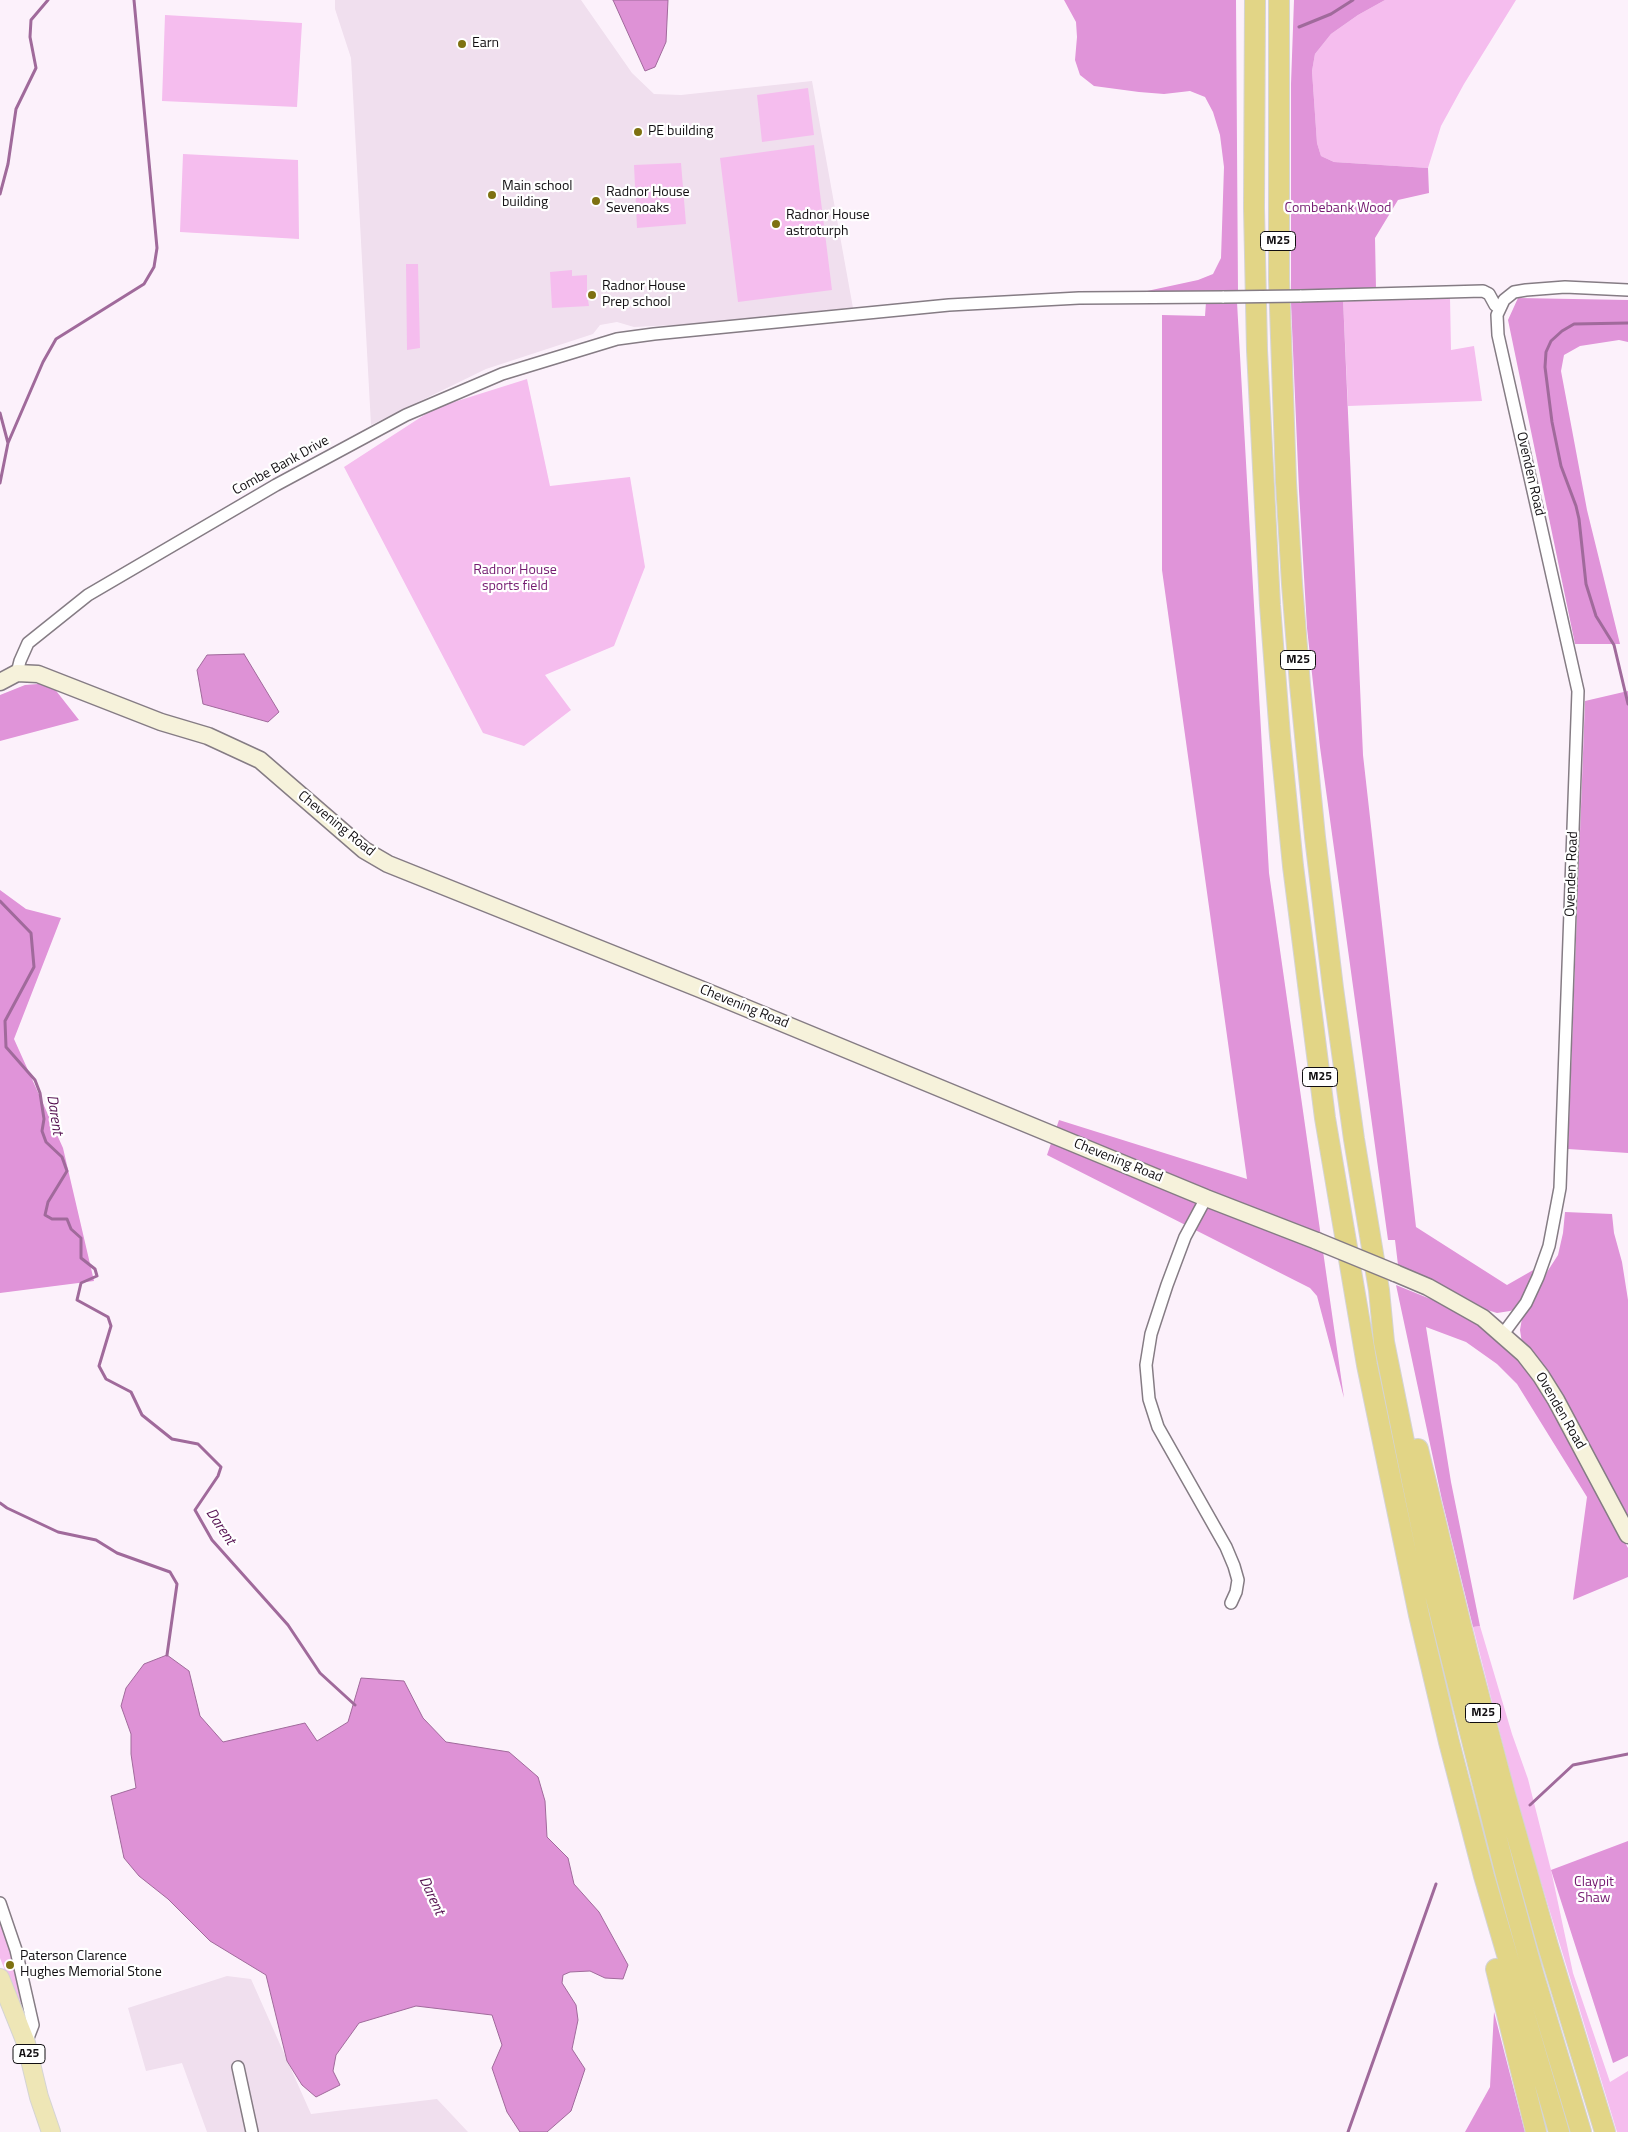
<!DOCTYPE html>
<html>
<head>
<meta charset="utf-8">
<style>
  body { margin:0 }
  canvas { display:block; background:#fcf1fb }
</style>
</head>
<body>
<canvas width="1628" height="2132"></canvas>
<script>
const ctx = document.querySelector('canvas').getContext('2d');
ctx.lineJoin = 'round';
function fill(path, color) { ctx.fillStyle = color; ctx.fill(path, 'evenodd'); }
const toPath = rows => new Path2D(rows.map(r => 'M' + r).join(''));
function strokePath(path, color, width, dash) { ctx.strokeStyle = color; ctx.lineWidth = width; ctx.lineCap = dash ? 'butt' : 'round'; ctx.setLineDash(dash || []); ctx.stroke(path); }
function label(font, color, halo, rows, align = 'center') {
  ctx.font = font + ' "Titillium Web",sans-serif'; ctx.lineWidth = 4.5; ctx.setLineDash([]); ctx.textBaseline = 'middle'; ctx.strokeStyle = halo; ctx.fillStyle = color; for (const [text, x, y, turn = 0] of rows) {
    ctx.save(); ctx.translate(x, y); ctx.rotate((+turn || 0) * Math.PI / 180); ctx.textAlign = isNaN(turn) ? turn : align; if (halo) ctx.strokeText(text, 0, 0); ctx.fillText(text, 0, 0); ctx.restore();
  }
}
fill(toPath([
  [335,0,581,0,632,73,654,94,681,95,812,81,853,308,713,323,634,327,617,322,600,325,593,334,486,369,371,425,351,58,335,9],
  [227,1976,251,1979,311,2114,437,2099,468,2132,207,2132,182,2063,146,2071,128,2008]
]), '#f0dfee');
fill(toPath([
  [1385,0,1516,0,1464,84,1441,126,1428,168,1334,162,1321,156,1317,143,1312,71,1315,54,1331,34,1358,15],
  [165,15,302,23,297,107,162,101],
  [808,88,814,135,762,142,757,95],
  [814,145,832,290,738,302,720,158],
  [183,154,298,160,299,239,180,232],
  [681,163,686,224,637,228,634,165],
  [406,264,418,264,420,348,407,350],
  [572,270,572,276,587,275,587,300,588,300,589,306,552,308,550,272],
  [1450,297,1451,350,1474,346,1482,401,1348,406,1343,299],
  [527,379,550,486,630,477,645,567,614,646,545,675,571,710,524,746,483,733,344,467,435,408],
  [1480,1626,1512,1734,1528,1779,1551,1870,1573,1973,1610,2082,1628,2071,1628,2132,1617,2132,1522,1820,1473,1627],
  [0,1916,14,1960,28,2028,0,1958]
]), '#f5bdee');
fill(toPath([
  [1064,0,1236,0,1238,292,1146,293,1147,291,1198,280,1213,274,1221,258,1224,167,1220,135,1213,112,1205,97,1190,91,1164,94,1139,92,1094,86,1080,75,1075,60,1077,37,1076,22],
  [1294,0,1385,0,1358,15,1331,34,1315,54,1312,71,1317,143,1321,156,1334,162,1428,168,1429,193,1398,200,1375,238,1376,289,1291,291,1291,84],
  [1518,298,1628,300,1628,342,1619,340,1580,346,1564,355,1561,371,1587,510,1620,644,1575,644,1508,320],
  [1343,299,1363,755,1416,1227,1507,1285,1535,1269,1524,1299,1516,1309,1510,1311,1497,1313,1484,1309,1468,1299,1398,1265,1395,1240,1388,1240,1320,747,1307,628,1299,491,1291,303],
  [1206,302,1237,302,1269,873,1344,1398,1317,1296,1310,1288,1047,1155,1059,1120,1247,1179,1162,570,1162,315,1205,316],
  [50,683,79,720,0,741,0,695,25,685],
  [1628,691,1628,1153,1568,1149,1585,701],
  [0,890,26,909,61,918,14,1039,63,1148,94,1281,0,1293],
  [1565,1212,1612,1214,1614,1233,1622,1262,1628,1300,1628,1519,1522,1343,1520,1330,1522,1318,1534,1301,1547,1272,1558,1255,1563,1233],
  [1396,1285,1455,1309,1478,1323,1510,1350,1535,1377,1628,1548,1628,1577,1573,1600,1587,1497,1517,1384,1497,1364,1466,1342,1426,1327,1451,1482,1480,1626,1473,1627,1442,1500],
  [1628,1841,1628,2056,1613,2063,1551,1870],
  [1494,2012,1520,2113,1525,2132,1465,2132,1490,2087]
]), '#e094d9');
const water = toPath([
  [613,0,668,0,666,42,655,67,645,71,613,0],
  [244,654,279,712,268,722,203,704,197,670,207,655,244,654],
  [167,1655,189,1671,200,1716,223,1742,305,1723,317,1741,348,1722,361,1678,404,1681,423,1718,446,1742,509,1752,538,1777,545,1801,547,1837,568,1858,574,1884,599,1912,628,1965,623,1979,605,1978,590,1971,570,1972,563,1975,562,1983,576,2005,578,2020,572,2049,585,2069,571,2111,547,2132,520,2132,507,2112,492,2068,502,2045,492,2015,416,2006,359,2023,336,2055,333,2071,340,2085,316,2097,302,2085,287,2061,266,1975,210,1941,168,1899,139,1876,124,1858,111,1796,136,1788,131,1754,131,1734,121,1706,126,1688,144,1664,167,1655]
]);
fill(water, '#de92d6');
strokePath(water, '#a06a9b', 1);
strokePath(toPath([
  [1299,27,1331,14,1353,0],
  [0,194,8,164,16,109,36,68,30,37,31,20,48,0],
  [1628,323,1574,324,1562,331,1551,341,1546,352,1545,367,1552,422,1561,466,1576,506,1579,519,1586,584,1596,616,1614,645,1628,704],
  [0,413,8,443,0,483],
  [8,443,43,362,56,339,144,284,154,267,157,248,134,0],
  [0,901,31,933,34,967,5,1021,6,1047,35,1080,40,1093,44,1119,42,1131,46,1142,62,1157,67,1171,48,1202,45,1215,52,1219,67,1219,71,1229,81,1238,81,1258,95,1269,97,1276,81,1283,77,1300,108,1317,111,1326,99,1366,106,1379,131,1392,142,1415,172,1439,198,1444,221,1467,218,1476,195,1510,212,1540,288,1625,320,1673,355,1705],
  [0,1503,7,1508,58,1532,96,1540,117,1553,170,1572,177,1584,167,1655],
  [1530,1805,1573,1765,1628,1754],
  [1348,2132,1436,1884]
]), '#a06a9b', 3);
const street = toPath([
  [1300,296,1483,291,1489,294,1495,305,1499,308],
  [17,673,20,661,28,643,88,595,276,485,406,415,502,374,617,339,654,334,949,305,1079,298,1224,297],
  [1206,1198,1185,1237,1167,1285,1151,1334,1146,1365,1149,1399,1158,1427,1226,1547,1234,1566,1238,1580,1236,1592,1231,1603],
  [1503,1334,1526,1303,1538,1277,1549,1246,1560,1188,1578,691,1498,335,1497,315,1504,300,1514,292,1526,290,1565,287,1628,290],
  [0,1903,16,1950,33,2025,26,2043],
  [238,2067,252,2132]
]);
const secondary = toPath([
  [0,682,17,673,38,674,161,722,208,736,260,760,364,850,388,864,700,989,1206,1198,1317,1241],
  [1395,1273,1428,1287,1483,1318,1524,1354,1541,1376,1556,1400,1628,1535]
]);
const primary = toPath([
  [0,1978,26,2043,39,2097,51,2132]
]);
const highway = toPath([
  [1255,0,1254,208,1257,350,1270,605,1280,736,1293,866,1325,1118,1367,1365,1419,1615,1449,1742,1484,1876,1559,2132],
  [1279,0,1279,279,1286,482,1292,584,1300,685,1315,837,1333,988,1354,1139,1379,1290,1384,1342,1434,1590,1506,1875,1533,1973,1581,2132],
  [1418,1449,1468,1654,1505,1794,1548,1946,1605,2132],
  [1496,1969,1536,2132]
]);
strokePath(street, '#857c84', 14);
strokePath(secondary, '#857c84', 19);
strokePath(primary, '#d4d4d4', 20);
strokePath(highway, '#d4d4d4', 22);
strokePath(street, '#fff', 11);
strokePath(secondary, '#f6f2db', 16);
strokePath(primary, '#eee6b6', 18);
strokePath(highway, '#e2d586', 20);
const streetBridge = toPath([
  [1224,297,1300,296]
]);
const secondaryBridge = toPath([
  [1317,1241,1395,1273]
]);
strokePath(streetBridge, '#857c84', 14, []);
strokePath(secondaryBridge, '#857c84', 19, []);
strokePath(streetBridge, '#fff', 11);
strokePath(secondaryBridge, '#f6f2db', 16);
for (const [x, y, r, color] of [
  [462,44,5,"#7e7111"],
  [638,132,5,"#7e7111"],
  [492,195,5,"#7e7111"],
  [596,201,5,"#7e7111"],
  [776,224,5,"#7e7111"],
  [592,295,5,"#7e7111"],
  [10,1965,5,"#7e7111"]
]) { const dot = new Path2D(); dot.arc(x, y, r, 0, 2 * Math.PI); ctx.fillStyle = color; ctx.fill(dot); strokePath(dot, '#fff', 2); }
for (const [x, y, w] of [
  [1278,241,35],
  [1298,660,35],
  [1320,1077,35],
  [1483,1713,35],
  [29,2054,32]
]) { const box = new Path2D(); box.roundRect(x - w / 2, y - 9.5, w, 19, 4); ctx.fillStyle = '#fff'; ctx.fill(box); strokePath(box, '#110e11', 1); }
label('bold 12px', '#110e11', null, [
  ["M25",1278,241],
  ["M25",1298,660],
  ["M25",1320,1077],
  ["M25",1483,1713],
  ["A25",29,2054]
]);
label('14px', '#110e11', '#fff', [
  ["Earn",472,44],
  ["PE building",648,132],
  ["Main school",502,187],
  ["building",502,203],
  ["Radnor House",606,193],
  ["Sevenoaks",606,209],
  ["Radnor House",786,216],
  ["astroturph",786,232],
  ["Radnor House",602,287],
  ["Prep school",602,303],
  ["Paterson Clarence",20,1957],
  ["Hughes Memorial Stone",20,1973]
], 'left');
label('14px', '#741a70', '#fff', [
  ["Combebank Wood",1338,209],
  ["Radnor House",515,571],
  ["sports field",515,587],
  ["Claypit",1594,1883],
  ["Shaw",1594,1899]
]);
label('14px', '#110e11', '#fff', [
  ["Combe Bank Drive",281,466,-29],
  ["Ovenden Road",1530,474,77],
  ["Chevening Road",336,824,39],
  ["Ovenden Road",1572,874,-88],
  ["Chevening Road",744,1007,22],
  ["Chevening Road",1118,1161,22],
  ["Ovenden Road",1560,1411,60]
]);
label('italic 15px', '#551151', '#fff', [
  ["Darent",54,1115,81],
  ["Darent",220,1527,56],
  ["Darent",431,1896,65]
]);
</script>
</body>
</html>
